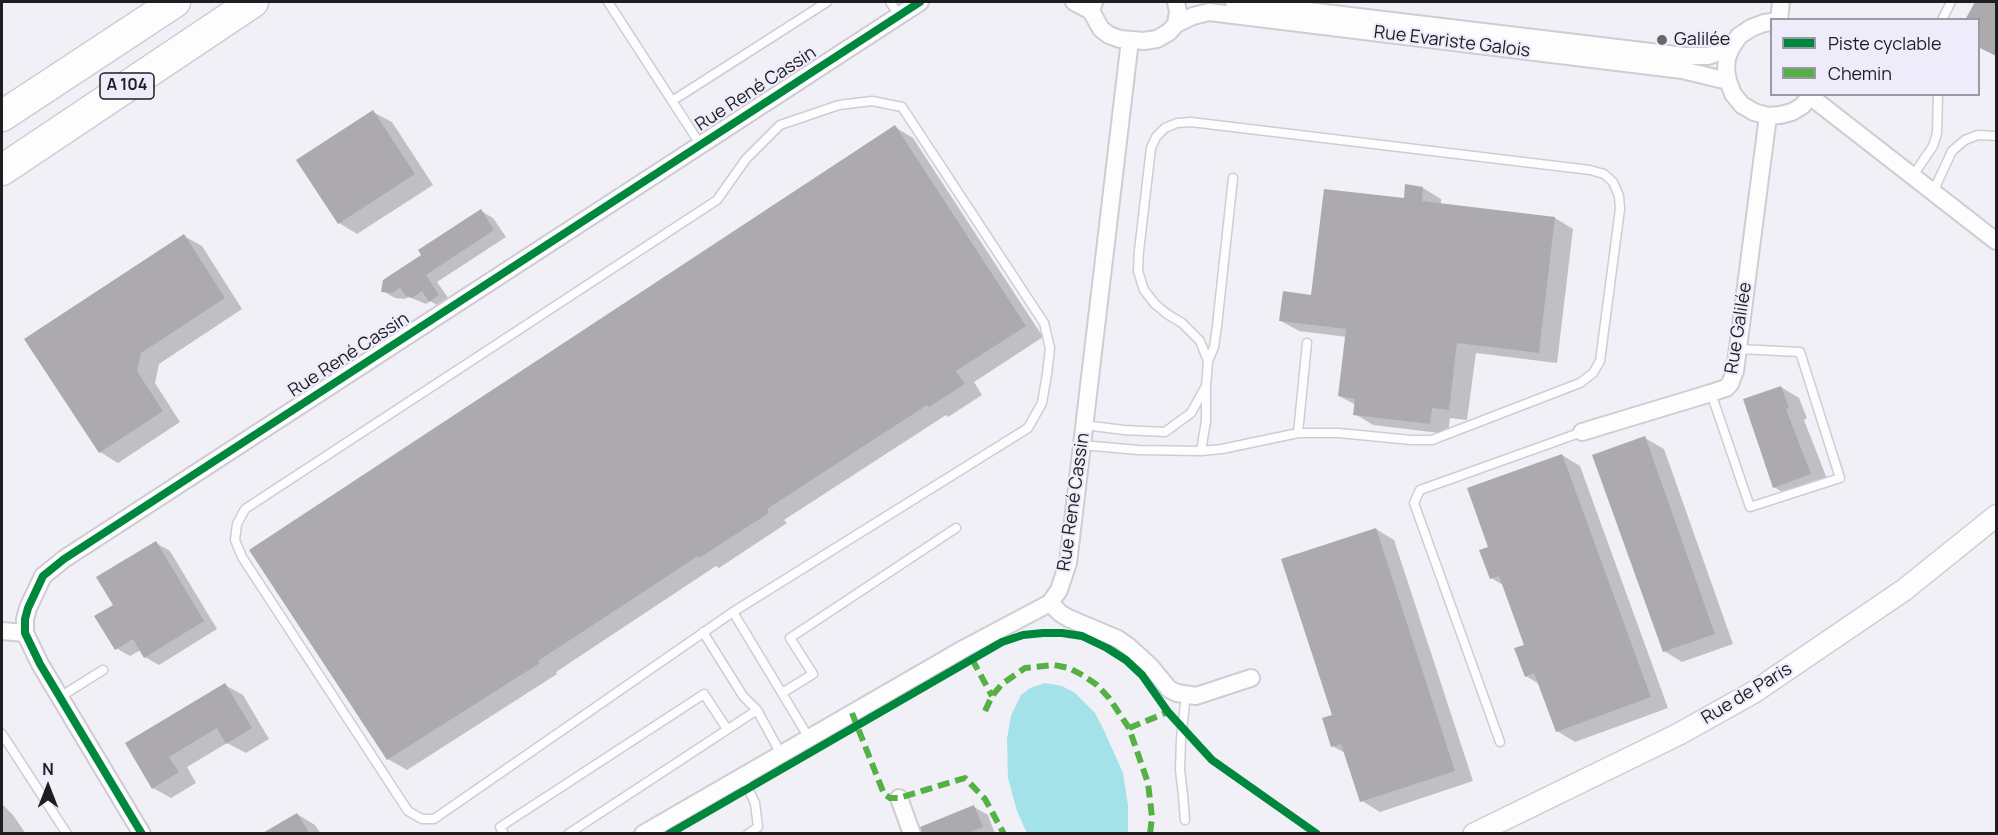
<!DOCTYPE html>
<html>
<head>
<meta charset="utf-8">
<style>
  body { margin:0 }
  #map { position:relative; width:1998px; height:835px; overflow:hidden; background:#f0f0f6; font-family:Manrope,sans-serif }
  canvas { display:block }
  .frame { position:absolute; inset:0; border:3px solid #1d1d22; pointer-events:none }
  .legend { position:absolute; left:1770px; top:18px; width:210px; height:78px; box-sizing:border-box; background:#eeecfa; border:2px solid #9a99a4; margin:0; padding:8px 10px; list-style:none; font-size:18px; color:#1d1d22 }
  .legend li { display:flex; align-items:center; gap:12px; height:30px }
  .legend b { width:30px; border:2px solid #9a99a4 }
  .north { position:absolute; left:18px; top:757px; width:60px; height:60px; -webkit-text-stroke:4px #eeecfa; paint-order:stroke; rotate:0deg; font-size:16px; font-weight:700; line-height:24px; text-align:center; color:#1d1d22 }
  .north::after { content:''; display:block; margin:auto; width:21px; height:27px; background:#1d1d22; clip-path:polygon(50% 0,100% 100%,50% 72%,0 100%) }
</style>
</head>
<body>
<div id="map">
<canvas width="1998" height="835"></canvas>
<div class="frame"></div>
<ul class="legend">
<li><b style="height:8px;background:#00873e"></b>Piste cyclable</li>
<li><b style="height:8px;background:#55b145"></b>Chemin</li>
</ul>
<div class="north">N</div>
</div>
<script>
const ctx = document.querySelector('canvas').getContext('2d');
ctx.lineJoin = 'round';
function fill(path, color) { ctx.fillStyle = color; ctx.fill(path, 'evenodd'); }
const toPath = rows => new Path2D(rows.map(r => 'M' + r).join(''));
function strokePath(path, color, width, dash) { ctx.strokeStyle = color; ctx.lineWidth = width; ctx.lineCap = dash ? 'butt' : 'round'; ctx.setLineDash(dash || []); ctx.stroke(path); }
function label(font, color, halo, rows, align = 'center') {
  ctx.font = font + ' Manrope,sans-serif'; ctx.lineWidth = 4.5; ctx.setLineDash([]); ctx.textBaseline = 'middle'; ctx.strokeStyle = halo; ctx.fillStyle = color; for (const [text, x, y, turn = 0] of rows) {
    ctx.save(); ctx.translate(x, y); ctx.rotate((+turn || 0) * Math.PI / 180); ctx.textAlign = isNaN(turn) ? turn : align; if (halo) ctx.strokeText(text, 0, 0); ctx.fillText(text, 0, 0); ctx.restore();
  }
}
fill(toPath([
  [1045,683,1062,686,1075,693,1095,713,1102,726,1123,773,1128,805,1128,833,1028,834,1025,829,1017,811,1008,778,1007,739,1011,716,1021,695,1030,688]
]), '#a4e2ea');
fill(toPath([
  [1977,2,1996,2,1996,55,1978,46,1978,20,1967,20],
  [373,112,392,122,433,185,357,234,339,223],
  [895,127,913,138,1043,337,974,382,982,395,948,417,946,415,784,520,787,523,719,568,716,566,556,672,557,674,407,770,388,759],
  [1423,188,1441,199,1441,205,1555,218,1573,229,1557,363,1476,353,1467,420,1450,418,1448,434,1373,425,1355,414,1356,405,1339,396,1347,337,1299,331,1281,321,1313,296,1405,200],
  [481,211,493,218,506,237,437,282,451,302,442,308,430,301,426,304,409,297,405,299,395,298,383,291,423,255],
  [184,236,202,246,242,309,159,364,155,383,180,422,118,463,100,452],
  [1781,387,1799,398,1807,418,1804,420,1829,484,1792,498,1774,487],
  [1645,438,1664,449,1733,644,1682,662,1664,651],
  [1562,455,1580,466,1668,708,1575,742,1557,731,1539,684,1526,676,1526,645,1503,585,1491,578,1490,548],
  [1376,529,1394,540,1473,781,1380,812,1362,801,1345,753,1332,746,1333,716],
  [156,543,170,551,217,629,159,665,145,657,141,650,130,656,116,648],
  [225,685,243,695,269,739,246,753,227,743,187,767,196,783,171,798,153,788,127,744],
  [2,804,13,815,26,834,2,834],
  [974,807,988,815,995,834,923,834],
  [297,814,315,825,321,834,264,834]
]), '#0003');
fill(toPath([
  [1975,2,1996,2,1996,56,1978,47,1978,20,1965,20],
  [373,110,415,174,338,224,296,160],
  [895,125,1026,326,956,371,965,384,929,407,927,405,767,509,769,513,699,558,698,556,538,661,540,663,387,760,249,550],
  [1405,184,1423,187,1422,201,1555,217,1539,353,1457,343,1449,410,1432,408,1430,424,1353,415,1355,399,1338,396,1346,329,1279,321,1283,291,1311,295,1324,189,1404,198],
  [481,209,494,230,426,275,439,295,429,302,422,291,412,298,406,296,400,288,392,293,381,292,383,280,421,255,418,250],
  [184,234,225,298,141,353,137,371,163,411,99,453,24,339],
  [1781,386,1789,408,1786,409,1811,474,1773,488,1743,399],
  [1645,436,1715,634,1663,652,1592,455],
  [1562,454,1651,697,1556,732,1534,673,1525,677,1514,648,1524,645,1499,576,1490,579,1479,550,1488,547,1467,488],
  [1376,528,1455,771,1360,802,1341,744,1331,747,1322,718,1332,715,1281,559],
  [156,541,204,621,144,658,133,639,115,650,94,616,113,605,96,577],
  [225,683,252,728,226,744,217,728,169,757,179,772,152,789,125,743],
  [974,805,983,827,965,834,922,834,920,827],
  [297,813,310,834,261,834]
]), '#adaaad');
const service = toPath([
  [608,2,700,144],
  [890,2,899,15],
  [1942,20,1951,2],
  [672,101,827,2],
  [872,101,902,107,1044,323,1050,348,1047,374,1042,403,1028,428,733,612,434,819,422,819,408,811,242,557,235,540,237,524,245,509,717,200,746,159,780,125,839,105,872,101],
  [1912,177,1933,146,1937,133,1938,94],
  [1933,192,1952,151,1965,140,1978,135,1996,136],
  [1711,393,1750,507,1840,478,1800,352,1738,349],
  [1084,425,1124,430,1165,432,1191,413,1205,388],
  [1298,433,1307,343],
  [1082,445,1138,450,1201,451,1222,449,1298,433,1339,433,1411,440,1432,440,1580,383,1593,373,1600,361,1620,209,1619,196,1613,182,1604,174,1590,170,1191,122,1177,123,1165,128,1156,137,1151,148,1139,251,1138,271,1144,290,1155,304,1167,314,1182,323,1200,341,1208,361],
  [1201,451,1206,421,1206,387,1208,361,1214,347,1217,326,1233,178],
  [733,612,809,738],
  [703,632,743,696,757,710,781,754],
  [782,693,813,674,790,638,956,528],
  [60,697,103,670],
  [2,734,67,834],
  [1500,742,1414,503,1420,490,1582,432],
  [742,776,755,803,758,827,748,834],
  [1185,820,1183,795,1180,770,1181,739,1186,695],
  [504,834,500,827,704,694,727,729],
  [568,834,757,710]
]);
const minor = toPath([
  [1074,2,1091,11],
  [1094,2,1091,11,1101,29,1109,35,1120,39,1144,41,1157,39,1169,32,1176,24,1178,12,1176,2],
  [1234,2,1684,56,1708,56,1731,48],
  [1779,20,1781,2],
  [1772,22,1764,23,1751,28,1739,36,1731,48,1727,58,1726,70,1728,81,1733,94,1742,105,1754,112,1768,116,1780,115,1792,112,1802,106,1812,94],
  [1176,24,1193,16,1209,12,1682,70,1728,81],
  [1811,97,1996,241],
  [1582,432,1711,393,1726,388,1730,384,1735,371,1768,116],
  [1050,603,1060,613,1068,618,1118,639,1128,646,1151,667,1169,689,1177,693,1196,696,1251,678],
  [2,631,25,633],
  [899,798,912,834],
  [142,834,40,664,25,633,25,619,28,608,43,576,64,559,920,2],
  [643,834,965,648,1050,603,1059,590,1068,563,1130,40]
]);
const tertiary = toPath([
  [1474,834,1679,734,1754,692,1904,590,1996,516]
]);
const motorway = toPath([
  [2,116,175,2],
  [2,170,253,2]
]);
strokePath(service, '#cecdd3', 11);
strokePath(minor, '#cecdd3', 20);
strokePath(tertiary, '#cecdd3', 24);
strokePath(motorway, '#cecdd3', 33);
strokePath(service, '#fdfdfe', 8);
strokePath(minor, '#fdfdfe', 16);
strokePath(tertiary, '#fdfdfe', 21);
strokePath(motorway, '#fdfdfe', 30);
strokePath(toPath([
  [972,659,992,696],
  [985,711,992,696,1002,684,1025,668,1054,665,1069,668,1084,676,1097,685,1109,698,1129,728,1148,783,1152,817,1150,834],
  [852,713,884,794,890,798,899,798,965,778,985,799,1004,834],
  [1129,728,1168,712]
]), '#55b145', 6, [12, 6]);
strokePath(toPath([
  [142,834,40,664,25,633,25,619,28,608,43,576,64,559,920,2],
  [669,834,1002,642,1023,635,1043,633,1062,633,1082,636,1107,648,1126,660,1142,675,1168,712,1212,760,1317,834]
]), '#00873e', 8);
for (const [x, y, r, color] of [
  [1662,40,6,"#67676c"]
]) { const dot = new Path2D(); dot.arc(x, y, r, 0, 2 * Math.PI); ctx.fillStyle = color; ctx.fill(dot); strokePath(dot, '#eeecfa', 2); }
for (const [x, y, w] of [
  [127,86,54]
]) { const box = new Path2D(); box.roundRect(x - w / 2, y - 13, w, 26, 4.5); ctx.fillStyle = '#eeecfa'; ctx.fill(box); strokePath(box, '#1d1d22', 1.5); }
label('bold 16px', '#1d1d22', null, [
  ["A 104",127,86]
]);
label('18px', '#1d1d22', '#eeecfa', [
  ["Galilée",1674,40]
], 'left');
label('18px', '#1d1d22', '#eeecfa', [
  ["Rue Evariste Galois",1452,42,7],
  ["Rue René Cassin",756,89,-33],
  ["Rue Galilée",1739,328,-81],
  ["Rue René Cassin",349,355,-33],
  ["Rue René Cassin",1074,502,-82],
  ["Rue de Paris",1747,694,-31]
]);
</script>
</body>
</html>
